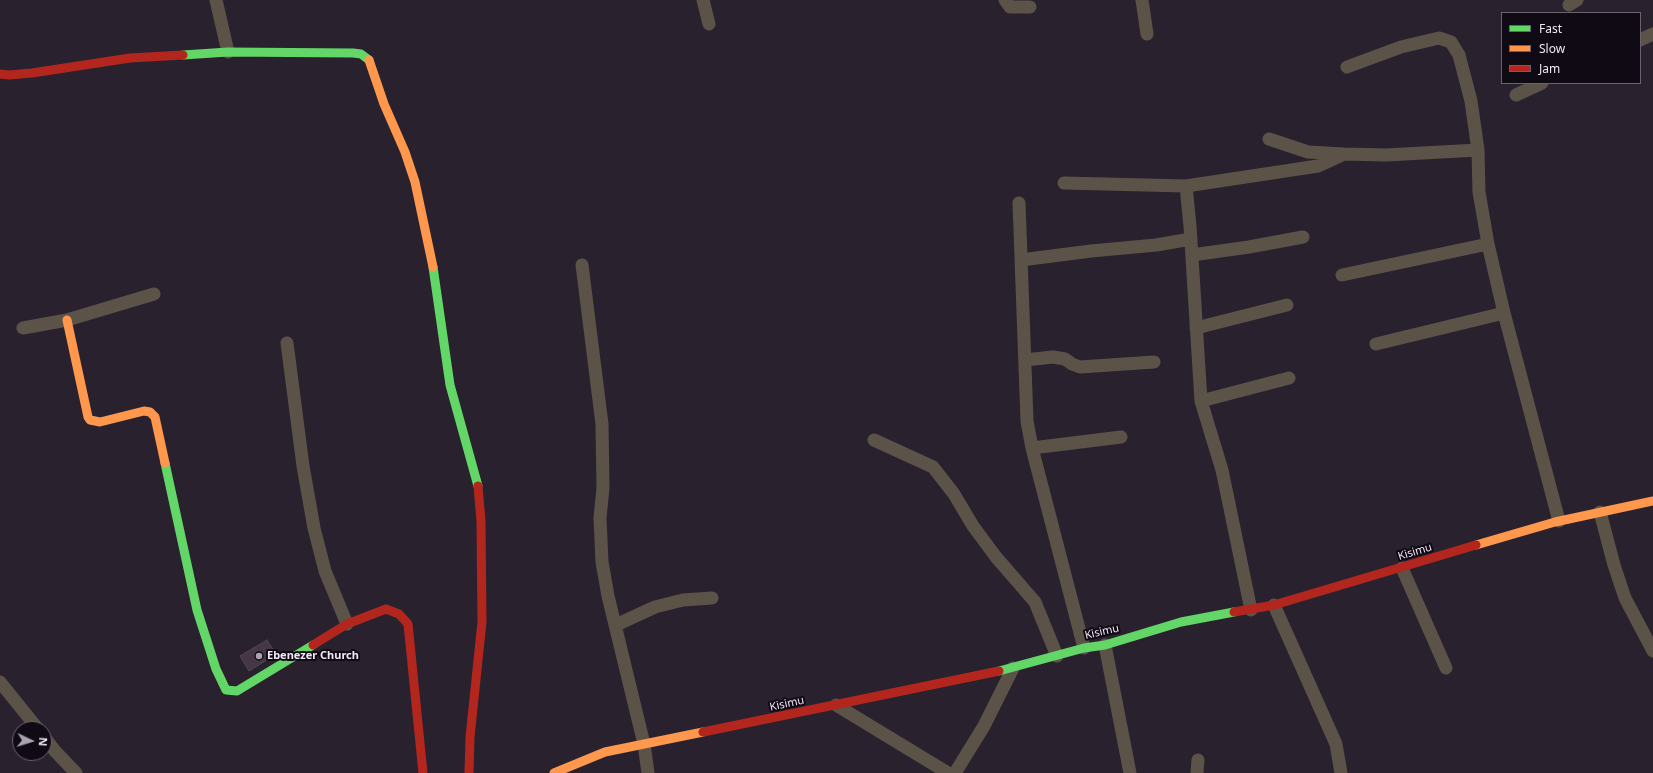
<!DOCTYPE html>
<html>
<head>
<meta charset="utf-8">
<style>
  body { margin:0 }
  #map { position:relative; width:1653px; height:773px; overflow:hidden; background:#29222e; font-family:"Noto Sans",sans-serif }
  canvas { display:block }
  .legend { position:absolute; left:1501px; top:12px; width:140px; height:72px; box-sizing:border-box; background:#100a14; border:1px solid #6a626f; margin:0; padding:5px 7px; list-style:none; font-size:12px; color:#f0e7f7 }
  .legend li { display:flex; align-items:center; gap:8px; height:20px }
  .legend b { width:20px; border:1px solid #6a626f }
  .north { position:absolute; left:12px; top:721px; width:40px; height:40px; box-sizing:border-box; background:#100a14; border:1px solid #6a626f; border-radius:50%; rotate:94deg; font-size:11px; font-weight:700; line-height:16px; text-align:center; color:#f0e7f7 }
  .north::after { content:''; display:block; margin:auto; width:14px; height:18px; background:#aaa2b1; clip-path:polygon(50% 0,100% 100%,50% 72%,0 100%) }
</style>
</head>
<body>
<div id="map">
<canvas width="1653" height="773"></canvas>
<ul class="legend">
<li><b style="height:5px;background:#63d668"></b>Fast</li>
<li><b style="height:5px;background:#ff974d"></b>Slow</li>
<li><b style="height:5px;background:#b3261e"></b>Jam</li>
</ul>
<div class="north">N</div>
</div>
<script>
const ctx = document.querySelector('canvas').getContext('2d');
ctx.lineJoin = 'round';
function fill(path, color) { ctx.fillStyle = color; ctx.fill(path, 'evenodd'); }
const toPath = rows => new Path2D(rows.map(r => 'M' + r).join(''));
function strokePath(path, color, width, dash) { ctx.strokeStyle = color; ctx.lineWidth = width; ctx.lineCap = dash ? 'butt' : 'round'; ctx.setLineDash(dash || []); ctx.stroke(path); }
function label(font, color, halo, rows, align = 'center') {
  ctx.font = font + ' "Noto Sans",sans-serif'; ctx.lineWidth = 4; ctx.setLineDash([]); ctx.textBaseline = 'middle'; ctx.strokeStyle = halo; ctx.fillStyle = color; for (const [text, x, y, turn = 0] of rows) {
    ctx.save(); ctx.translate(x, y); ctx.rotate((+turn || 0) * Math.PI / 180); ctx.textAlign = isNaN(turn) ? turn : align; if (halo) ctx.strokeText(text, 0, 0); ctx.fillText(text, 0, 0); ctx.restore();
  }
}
const building = toPath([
  [267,640,276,654,249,671,240,656,267,640]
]);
fill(building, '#453746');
strokePath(building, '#514852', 1);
strokePath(toPath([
  [216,0,228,52],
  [703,0,709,24],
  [1005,0,1010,7,1030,7],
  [1142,0,1147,34],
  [1569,5,1577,0],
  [1640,40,1653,34],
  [1347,67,1401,47,1439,38,1451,42,1459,55,1471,101,1478,150,1479,192,1488,244,1504,313,1559,521],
  [1516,95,1542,83],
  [1269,139,1308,152,1344,154,1386,155,1478,150],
  [1064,183,1186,186,1318,166,1344,154],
  [1186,186,1190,226,1201,401,1222,470,1251,610],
  [1019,203,1027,421,1032,448,1084,648],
  [1192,255,1249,247,1303,237],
  [1021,260,1091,251,1156,245,1191,239],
  [582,265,602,424,603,488,600,518,602,562,608,596,644,744,648,773],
  [1342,275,1488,244],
  [23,328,67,320,154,294],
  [1196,328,1287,305],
  [287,343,303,466,314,528,325,571,347,624],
  [1376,344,1504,313],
  [1025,360,1053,357,1065,359,1072,364,1080,367,1154,362],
  [1201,401,1289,378],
  [874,440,933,467,954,494,973,526,996,557,1035,602,1057,656],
  [1032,448,1121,437],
  [1600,512,1614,565,1625,598,1653,651],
  [1402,568,1446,668],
  [1274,605,1336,744,1341,773],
  [616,625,655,607,683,600,712,598],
  [1105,645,1130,773],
  [0,682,38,729],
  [836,705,948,773],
  [44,737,55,751,76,773],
  [955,773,984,726,1013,668],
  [1197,773,1198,760]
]), '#5c5348', 13);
strokePath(toPath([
  [183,55,228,52,353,53,361,54,369,60],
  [433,267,450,385,478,486],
  [165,463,197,610,216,669,226,690,237,691,313,645],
  [999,671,1084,648,1105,645,1181,622,1234,612]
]), '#63d668', 9);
strokePath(toPath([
  [369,60,384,104,405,152,415,182,433,267],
  [67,320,88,417,90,420,100,422,144,411,150,412,155,417,165,463],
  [1476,545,1555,522,1653,501],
  [554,773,605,752,703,732]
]), '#ff974d', 9);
strokePath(toPath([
  [0,74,9,75,32,73,130,58,183,55],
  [1234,612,1274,605,1476,545],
  [313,645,347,624,386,609,399,614,408,624,423,773],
  [703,732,999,671],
  [469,773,470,737,482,622,481,521,478,486]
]), '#b3261e', 9);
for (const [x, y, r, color] of [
  [259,656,4,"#aaa2b1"]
]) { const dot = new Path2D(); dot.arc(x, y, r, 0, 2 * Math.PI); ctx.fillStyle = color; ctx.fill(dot); strokePath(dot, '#100a14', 1.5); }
label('11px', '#f0e7f7', '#100a14', [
  ["Kisimu",1415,552,-17],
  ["Kisimu",1102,632,-13],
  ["Kisimu",787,704,-12]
]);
label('bold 11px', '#f0e7f7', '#100a14', [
  ["Ebenezer Church",267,656]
], 'left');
</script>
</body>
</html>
